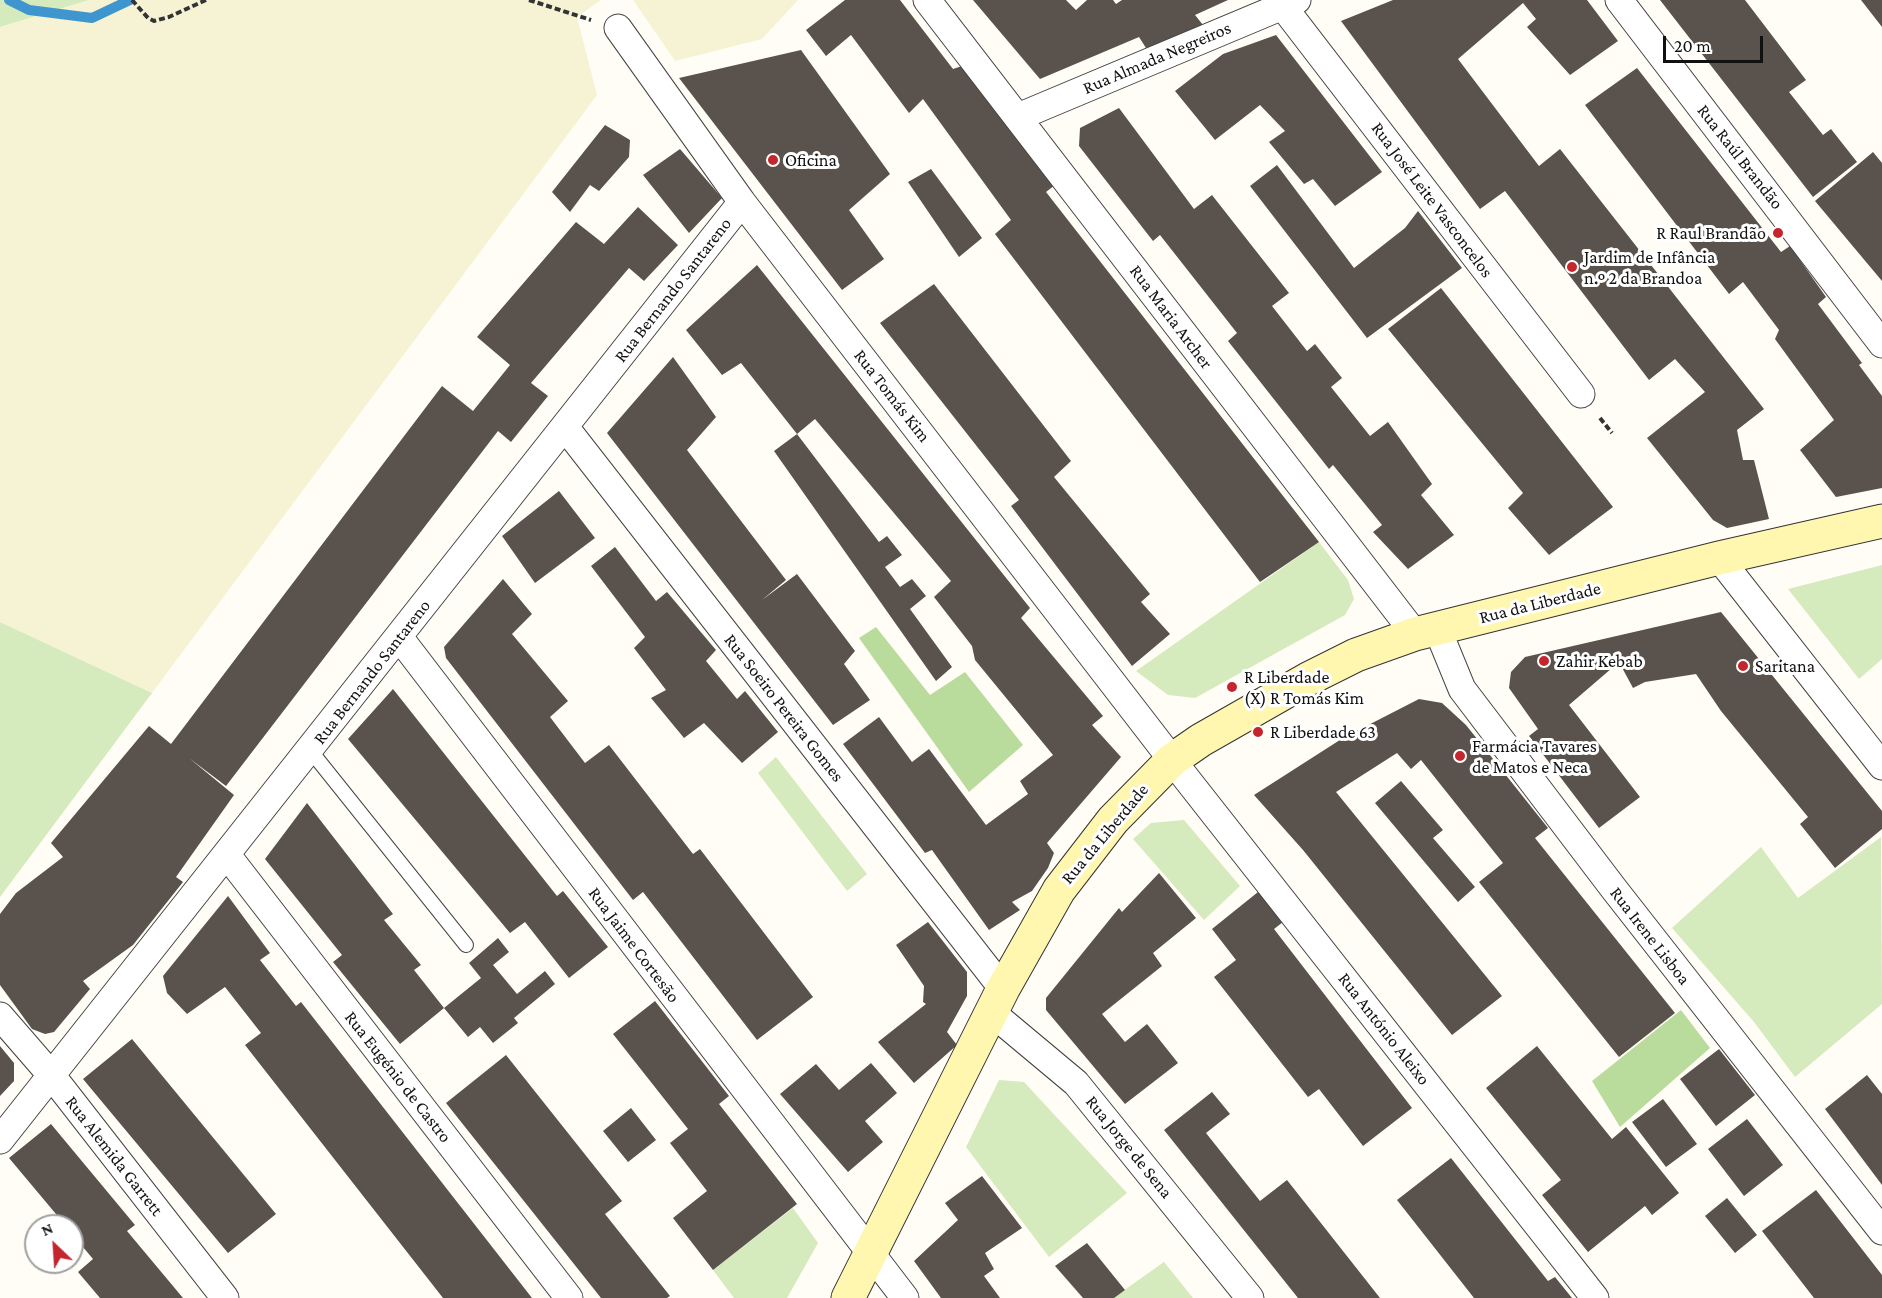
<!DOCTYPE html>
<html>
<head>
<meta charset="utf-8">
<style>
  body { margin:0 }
  #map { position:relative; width:1882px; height:1298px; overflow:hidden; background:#fffdf5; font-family:"Crimson Pro",serif }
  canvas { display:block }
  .north { position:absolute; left:24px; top:1214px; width:60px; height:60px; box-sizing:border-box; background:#fff; border:2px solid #a0a0a0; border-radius:50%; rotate:335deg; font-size:16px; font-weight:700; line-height:24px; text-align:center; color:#111 }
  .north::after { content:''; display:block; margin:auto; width:21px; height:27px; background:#c4262e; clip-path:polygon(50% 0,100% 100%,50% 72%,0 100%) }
  .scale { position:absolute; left:1663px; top:36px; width:100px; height:27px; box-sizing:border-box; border:3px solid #111; border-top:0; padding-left:8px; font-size:18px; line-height:21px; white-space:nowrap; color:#111; -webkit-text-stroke:4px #fff; paint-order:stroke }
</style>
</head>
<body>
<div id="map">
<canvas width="1882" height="1298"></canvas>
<div class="north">N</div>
<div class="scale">20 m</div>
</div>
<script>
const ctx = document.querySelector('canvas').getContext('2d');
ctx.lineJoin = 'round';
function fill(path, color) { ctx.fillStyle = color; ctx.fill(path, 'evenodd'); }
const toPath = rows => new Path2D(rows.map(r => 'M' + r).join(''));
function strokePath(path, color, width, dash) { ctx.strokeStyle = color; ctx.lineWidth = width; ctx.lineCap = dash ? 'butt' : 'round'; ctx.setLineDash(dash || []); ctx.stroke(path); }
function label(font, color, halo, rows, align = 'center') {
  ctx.font = font + ' "Crimson Pro",serif'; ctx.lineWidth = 6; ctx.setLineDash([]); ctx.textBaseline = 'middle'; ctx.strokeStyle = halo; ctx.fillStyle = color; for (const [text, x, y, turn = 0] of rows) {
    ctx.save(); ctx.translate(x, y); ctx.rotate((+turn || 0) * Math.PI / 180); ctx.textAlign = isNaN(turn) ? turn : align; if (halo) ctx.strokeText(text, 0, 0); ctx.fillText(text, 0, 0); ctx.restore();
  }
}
fill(toPath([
  [89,0,601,0,577,17,597,95,152,693,0,622,0,27],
  [633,0,798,0,762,39,675,61]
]), '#f6f3d4');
fill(toPath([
  [0,0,89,0,0,27],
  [1319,542,1348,580,1354,599,1345,615,1195,698,1168,695,1136,671],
  [1882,565,1882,659,1859,679,1788,589],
  [0,622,152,693,0,897],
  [776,757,867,874,847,891,758,773],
  [1184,820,1240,886,1204,920,1133,839,1151,823],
  [1881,837,1882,1004,1795,1077,1754,1022,1672,928,1761,847,1798,898],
  [999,1080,1024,1082,1127,1193,1049,1257,966,1147],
  [793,1208,818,1243,787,1298,734,1298,713,1270],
  [1164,1262,1193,1298,1113,1298]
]), '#d5ebbd');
fill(toPath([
  [876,627,930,695,965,672,1023,745,969,792,859,638],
  [1681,1010,1710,1048,1620,1127,1592,1081]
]), '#b9dc9c');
strokePath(toPath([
  [9,0,29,10,92,18,130,0]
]), '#3f96cf', 10);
fill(toPath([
  [845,0,900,0,953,69,962,66,1055,185,1046,192,1319,542,1260,582,995,234,1011,220,923,99,909,113,851,35,826,56,806,30],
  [973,0,1066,0,1076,10,1087,0,1113,0,1116,4,1122,0,1228,0,1195,15,1203,25,1178,42,1146,48,1139,37,1040,79],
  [1393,0,1587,0,1618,41,1570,75,1527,27,1536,19,1523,3,1458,59,1539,166,1560,149,1764,409,1737,430,1743,460,1754,460,1769,519,1727,528,1713,520,1647,438,1705,392,1675,359,1649,380,1505,191,1480,209,1341,21],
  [1660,0,1745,0,1806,80,1789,92,1823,135,1831,129,1857,162,1813,197],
  [1861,0,1882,0,1882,27],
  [1276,35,1382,172,1335,206,1313,179,1304,184,1269,142,1285,131,1260,105,1215,140,1175,91,1223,54],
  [801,50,890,174,849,210,884,259,842,290,679,78],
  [1637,68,1781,252,1790,246,1826,297,1818,304,1862,363,1859,365,1882,396,1882,488,1836,497,1800,450,1834,420,1775,339,1779,330,1743,282,1729,294,1585,105],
  [1119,108,1194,209,1212,195,1289,293,1272,306,1307,351,1315,344,1342,378,1331,387,1370,436,1388,422,1432,484,1421,495,1454,535,1408,569,1373,532,1382,525,1333,465,1329,469,1228,341,1237,333,1160,235,1153,241,1079,146,1080,128],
  [605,125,630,140,629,157,599,191,590,185,570,212,552,192],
  [680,149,722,198,689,233,643,175],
  [1873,152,1882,163,1882,281,1815,201],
  [1277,165,1354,268,1405,228,1418,211,1462,268,1367,338,1250,186],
  [931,169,982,238,959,257,908,182],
  [638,207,678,245,644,281,629,268,531,383,548,396,511,442,498,431,226,786,189,758,234,795,176,877,183,882,133,945,83,981,90,989,54,1032,45,1034,32,1029,0,985,0,914,16,893,63,857,51,843,149,726,171,744,442,386,473,411,510,365,477,337,576,222,604,244],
  [757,265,1030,608,1021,618,1103,716,1092,725,1121,757,1047,843,1054,853,1048,868,1032,891,1012,902,1020,910,989,930,932,850,925,853,843,744,879,717,912,762,929,749,986,825,1028,794,1020,781,1053,755,975,660,972,646,934,597,951,581,815,419,797,434,741,363,722,375,686,330],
  [934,284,1071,461,1054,477,1150,594,1141,602,1170,634,1132,666,1011,506,1019,500,880,323],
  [1441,288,1613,507,1549,555,1508,508,1523,493,1388,329],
  [673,357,716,417,687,450,786,580,762,600,797,574,855,651,844,664,870,700,833,725,607,433],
  [797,434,879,542,887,536,902,555,885,567,900,587,912,579,926,596,910,609,952,667,936,681,774,451],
  [559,491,595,538,535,583,502,536],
  [615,547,656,601,667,592,716,650,706,661,737,699,745,691,778,732,742,763,704,723,684,738,651,698,666,690,634,648,645,637,591,566],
  [503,579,532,614,512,634,568,701,550,717,585,763,609,745,693,854,700,849,813,997,757,1040,643,892,633,900,446,658,444,647],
  [1721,612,1882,811,1882,829,1835,868,1800,824,1808,817,1721,711,1696,674,1645,682,1633,688,1619,662,1569,705,1640,797,1599,828,1529,736,1538,729,1509,688,1511,672,1525,657],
  [393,689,557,896,563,891,608,947,569,978,525,922,510,933,348,739],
  [1419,699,1442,703,1466,725,1548,828,1535,838,1675,1013,1619,1057,1479,882,1503,863,1421,760,1411,769,1397,753,1336,792,1502,996,1452,1035,1303,850,1254,795,1343,738],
  [1401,781,1443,830,1433,838,1475,887,1458,902,1375,803],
  [307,803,393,914,384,920,421,965,414,970,444,1008,400,1044,333,962,342,955,265,859],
  [1159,873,1196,918,1153,953,1162,966,1102,1014,1125,1042,1147,1024,1178,1063,1125,1104,1046,1010,1046,998,1119,908,1122,912],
  [1258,892,1283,922,1274,929,1412,1108,1363,1146,1319,1089,1308,1097,1214,977,1236,960,1212,929],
  [228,896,270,953,260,960,296,1006,301,1002,532,1298,443,1298,245,1045,261,1033,225,987,187,1014,167,993,163,976],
  [928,922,967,972,967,996,947,1032,957,1045,914,1083,878,1042,926,1004,923,1002,924,986,896,945],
  [498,938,509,952,493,965,517,994,545,971,555,984,514,1018,518,1023,493,1043,480,1027,468,1037,444,1008,481,978,469,963],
  [655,1001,729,1096,719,1104,797,1204,713,1270,673,1218,707,1191,670,1143,688,1129,613,1034],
  [132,1039,276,1214,228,1253,83,1079],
  [0,1046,14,1063,14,1081,0,1096],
  [1537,1046,1612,1139,1626,1127,1679,1193,1652,1215,1645,1206,1588,1252,1542,1195,1561,1180,1486,1088],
  [1719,1049,1755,1095,1716,1126,1680,1079],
  [506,1055,622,1201,605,1214,670,1296,667,1298,601,1298,446,1103],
  [871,1063,897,1093,865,1121,883,1142,848,1172,780,1094,816,1064,839,1090],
  [1867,1075,1882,1094,1882,1185,1825,1109],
  [1212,1092,1230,1114,1206,1133,1260,1201,1287,1180,1380,1298,1298,1298,1164,1130],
  [1663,1099,1697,1144,1666,1167,1632,1122],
  [631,1108,656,1140,628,1162,603,1131],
  [1747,1119,1783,1165,1744,1196,1708,1149],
  [51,1124,135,1225,127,1231,183,1298,100,1298,78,1272,93,1259,72,1234,72,1226,66,1226,9,1158],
  [1451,1158,1548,1281,1555,1277,1572,1298,1474,1298,1397,1200],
  [982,1176,1022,1228,985,1253,994,1269,984,1276,1000,1298,941,1298,914,1261,958,1220,945,1203],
  [1816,1190,1882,1275,1882,1298,1814,1298,1762,1231],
  [1727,1198,1757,1235,1735,1253,1705,1216],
  [1087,1243,1125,1290,1114,1298,1083,1298,1055,1266]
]), '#5a524d');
const lane = toPath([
  [310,750,466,945]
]);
const street = toPath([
  [927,0,1415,634],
  [1278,0,1581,394],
  [1619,0,1882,344],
  [618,28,742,202,1186,778,1595,1298],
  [1018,117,1297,0],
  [565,427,1003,989],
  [1719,558,1882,766],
  [1437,628,1462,689,1614,889,1882,1231],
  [399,637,905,1298],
  [227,855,569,1298],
  [991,1012,1076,1083,1250,1298],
  [0,1016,52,1076,225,1298],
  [0,1140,742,202]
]);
const secondary = toPath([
  [848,1298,1003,989,1059,890,1113,820,1172,760,1201,740,1308,679,1356,655,1415,634,1719,558,1882,521]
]);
strokePath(lane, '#444', 16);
strokePath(street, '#444', 29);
strokePath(secondary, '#333', 35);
strokePath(toPath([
  [132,0,148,18,154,21,169,17,206,0],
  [529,0,591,20],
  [1600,418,1612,433]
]), '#333', 4, [6, 3]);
strokePath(lane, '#fff', 14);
strokePath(street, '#fff', 27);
strokePath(secondary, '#fff6b0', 33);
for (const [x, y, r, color] of [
  [773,160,6,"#c4262e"],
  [1778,233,6,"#c4262e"],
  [1572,267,6,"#c4262e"],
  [1544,661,6,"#c4262e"],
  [1743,666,6,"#c4262e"],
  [1232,687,6,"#c4262e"],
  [1258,732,6,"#c4262e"],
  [1460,756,6,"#c4262e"]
]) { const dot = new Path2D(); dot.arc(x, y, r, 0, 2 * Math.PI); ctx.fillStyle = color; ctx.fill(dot); strokePath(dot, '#fff', 2); }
label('18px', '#111', '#fff', [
  ["Rua Almada Negreiros",1157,58,-23],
  ["Rua Raúl Brandão",1740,157,52],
  ["Rua José Leite Vasconcelos",1432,200,53],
  ["Rua Bernando Santareno",673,290,-52],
  ["Rua Maria Archer",1171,317,53],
  ["Rua Tomás Kim",892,396,52],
  ["Rua da Liberdade",1540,603,-14],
  ["Rua Bernando Santareno",372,672,-52],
  ["Rua Soeiro Pereira Gomes",784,708,52],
  ["Rua da Liberdade",1105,834,-50],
  ["Rua Irene Lisboa",1650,936,52],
  ["Rua Jaime Cortesão",634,945,53],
  ["Rua António Aleixo",1384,1029,52],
  ["Rua Eugénio de Castro",398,1077,52],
  ["Rua Jorge de Sena",1129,1147,51],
  ["Rua Alemida Garrett",114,1156,52]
]);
label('18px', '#111', '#fff', [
  ["Oficina",785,160],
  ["R Raul Brandão",1766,233,"right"],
  ["Jardim de Infância",1584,257],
  ["n.º 2 da Brandoa",1584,278],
  ["Zahir Kebab",1556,661],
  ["Saritana",1755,666],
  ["R Liberdade",1244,677],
  ["(X) R Tomás Kim",1244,698],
  ["R Liberdade 63",1270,732],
  ["Farmácia Tavares",1472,746],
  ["de Matos e Neca",1472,767]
], 'left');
</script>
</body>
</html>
